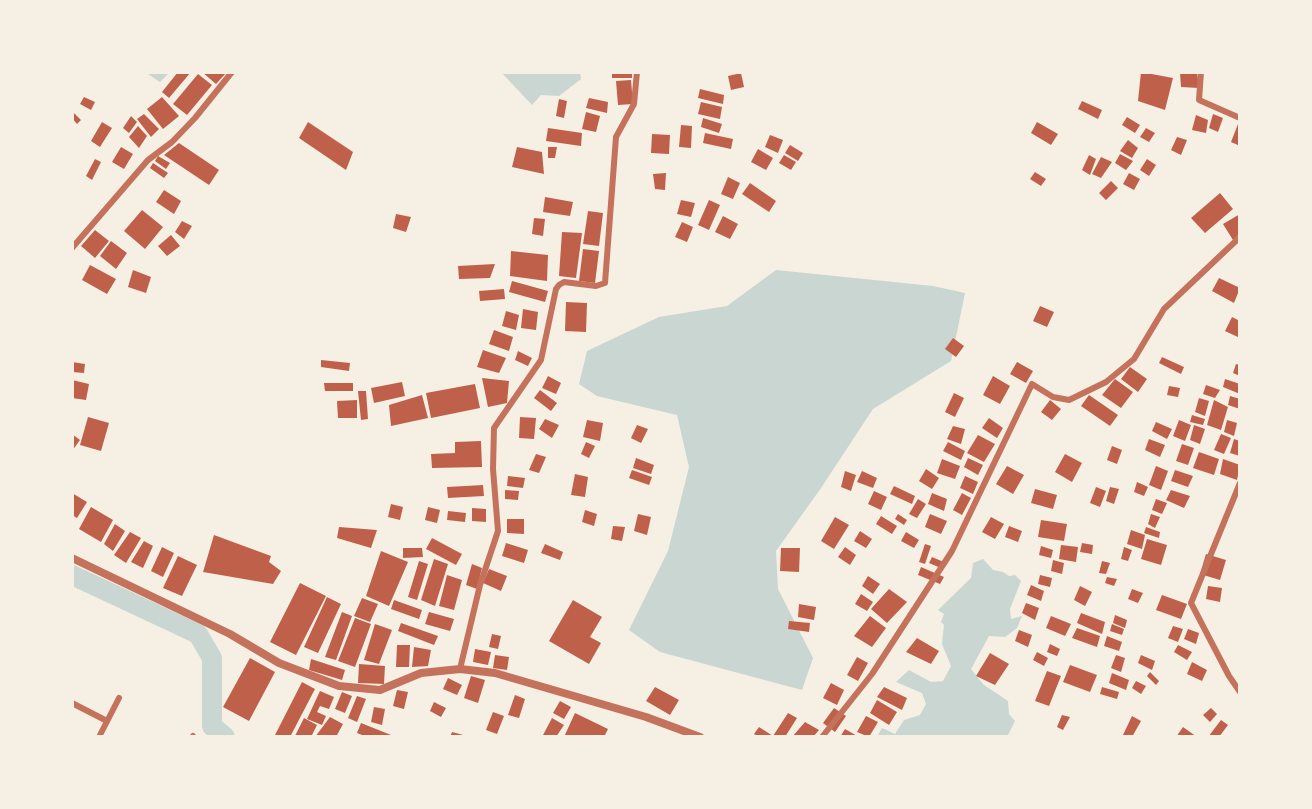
<!DOCTYPE html>
<html>
<head>
<meta charset="utf-8">
<style>
  body { margin:0 }
  #map { position:relative; width:1312px; height:809px; overflow:hidden; background:#f6efe4; font-family:Lora,serif }
  canvas { display:block }
  .frame { position:absolute; inset:0; border:74px solid #f6efe4; pointer-events:none }
</style>
</head>
<body>
<div id="map">
<canvas width="1312" height="809"></canvas>
<div class="frame"></div>
</div>
<script>
const ctx = document.querySelector('canvas').getContext('2d');
ctx.lineJoin = 'round';
function fill(path, color) { ctx.fillStyle = color; ctx.fill(path, 'evenodd'); }
const toPath = rows => new Path2D(rows.map(r => 'M' + r).join(''));
function strokePath(path, color, width, dash) { ctx.strokeStyle = color; ctx.lineWidth = width; ctx.lineCap = dash ? 'butt' : 'round'; ctx.setLineDash(dash || []); ctx.stroke(path); }
fill(toPath([
  [145,72,170,72,160,82],
  [501,72,580,72,581,79,559,96,541,95,532,105],
  [776,270,933,286,965,293,951,361,873,409,821,488,776,551,778,589,813,658,802,690,660,652,629,630,668,551,689,467,677,415,597,396,579,384,587,351,659,317,727,306],
  [983,559,993,570,1003,572,1009,576,1015,575,1021,581,1010,609,1011,619,1022,616,1017,628,1005,637,989,636,971,669,984,685,1008,701,1009,714,1015,721,1007,737,877,737,882,728,895,734,904,720,920,715,926,704,922,693,896,682,909,670,931,682,943,681,951,666,942,644,944,625,941,622,944,614,938,610,971,578,973,563]
]), '#c9d6d2');
strokePath(toPath([
  [72,575,198,634,212,658,212,726,225,737]
]), '#c9d6d2', 20);
fill(toPath([
  [178,72,191,72,169,98,162,92],
  [202,72,227,72,216,84],
  [612,72,632,72,632,78,612,78],
  [1141,72,1173,78,1165,110,1138,101],
  [1197,72,1199,88,1181,87,1180,73],
  [741,73,744,87,731,90,728,76],
  [198,74,212,85,187,115,173,104],
  [631,80,633,104,618,105,616,81],
  [700,89,724,95,723,104,698,98],
  [84,97,95,102,91,110,80,104],
  [162,97,179,116,163,129,147,109],
  [589,98,608,102,607,113,586,108],
  [559,99,567,101,564,118,556,116],
  [1082,101,1102,110,1098,119,1078,109],
  [701,102,722,107,720,119,698,114],
  [72,111,81,120,77,124,72,118],
  [586,112,600,116,596,132,582,129],
  [144,114,159,129,151,137,137,119],
  [1213,114,1223,118,1218,132,1209,128],
  [1196,115,1208,120,1206,133,1192,130],
  [131,116,137,122,129,133,123,128],
  [1127,117,1140,125,1135,133,1122,125],
  [703,118,722,124,719,133,701,127],
  [102,122,112,128,100,147,91,141],
  [308,122,353,152,346,170,299,138],
  [1037,122,1058,134,1051,145,1031,133],
  [1238,124,1240,125,1240,146,1231,142],
  [681,125,692,126,691,148,679,147],
  [138,126,147,136,139,148,129,137],
  [548,128,582,133,581,146,546,141],
  [1146,128,1155,133,1149,142,1140,137],
  [705,133,733,139,731,149,703,143],
  [652,134,670,135,669,154,651,153],
  [770,135,783,140,778,153,765,147],
  [1177,137,1187,140,1181,155,1171,150],
  [1128,140,1138,148,1132,158,1120,151],
  [179,143,219,170,209,185,164,155],
  [790,145,803,153,798,161,785,153],
  [121,147,133,154,124,169,112,162],
  [517,147,542,152,544,174,512,167],
  [548,147,557,147,555,158,548,158],
  [758,149,773,158,766,170,751,162],
  [1120,154,1133,161,1126,170,1115,163],
  [784,155,796,162,791,170,779,163],
  [1089,155,1096,159,1090,175,1082,170],
  [158,156,170,163,166,169,155,161],
  [1101,157,1112,162,1101,178,1092,174],
  [95,159,101,162,92,180,86,176],
  [1147,159,1156,165,1149,176,1140,170],
  [153,163,168,173,164,178,150,168],
  [1035,172,1046,179,1041,186,1030,179],
  [666,173,665,190,655,189,653,174],
  [1129,173,1140,179,1134,190,1123,184],
  [728,177,740,183,733,199,721,194],
  [1111,181,1118,188,1106,200,1099,193],
  [750,183,776,201,769,212,742,194],
  [164,190,181,201,174,214,156,202],
  [1220,193,1233,209,1205,233,1191,218],
  [545,197,573,202,570,216,543,212],
  [681,200,695,203,691,217,677,214],
  [709,200,720,205,709,230,698,225],
  [142,210,163,227,145,249,124,231],
  [588,211,603,213,599,246,583,244],
  [396,214,411,217,406,232,393,228],
  [1240,214,1240,233,1233,240,1223,224],
  [723,216,738,224,730,239,715,232],
  [534,218,545,219,543,236,532,234],
  [182,221,192,226,184,239,175,232],
  [682,222,693,227,687,242,675,237],
  [95,230,109,241,95,258,81,246],
  [562,232,582,233,576,278,559,276],
  [171,235,180,246,167,256,158,246],
  [111,241,127,253,116,269,100,256],
  [583,249,599,251,595,283,579,281],
  [511,251,548,255,547,281,510,276],
  [495,264,490,278,459,279,458,266],
  [90,265,116,279,107,294,82,280],
  [133,270,151,277,146,293,128,287],
  [1219,278,1240,288,1234,303,1212,291],
  [512,281,548,291,545,302,509,292],
  [504,289,505,299,480,301,479,291],
  [566,302,587,303,586,332,565,331],
  [1040,306,1054,312,1047,327,1033,321],
  [523,309,538,312,536,330,521,328],
  [506,311,519,315,516,330,502,326],
  [1232,317,1240,321,1240,338,1225,331],
  [494,330,513,337,509,351,489,344],
  [953,338,964,346,956,357,945,349],
  [483,350,506,358,499,373,477,367],
  [518,351,532,358,528,366,515,360],
  [1162,357,1184,367,1181,374,1159,363],
  [321,360,350,363,349,371,321,367],
  [72,362,85,364,84,373,72,372],
  [1017,362,1033,371,1026,383,1010,374],
  [1236,364,1240,365,1240,376,1233,373],
  [1130,367,1147,379,1138,392,1121,379],
  [548,376,561,383,556,394,542,388],
  [993,376,1010,386,1000,404,983,395],
  [482,378,509,381,507,403,488,407],
  [1115,379,1133,392,1121,408,1102,395],
  [1225,379,1240,384,1240,394,1223,387],
  [72,380,89,384,86,400,72,398],
  [402,382,405,396,374,403,371,388],
  [324,383,353,383,353,391,325,391],
  [475,384,480,408,431,418,426,393],
  [1206,385,1220,390,1215,398,1203,394],
  [1169,386,1180,388,1178,397,1167,395],
  [540,390,557,403,551,411,534,398],
  [358,391,366,391,368,419,361,420],
  [954,393,964,398,955,417,945,412],
  [422,395,428,418,391,426,389,405],
  [1089,395,1118,415,1110,426,1081,406],
  [1230,396,1240,399,1240,409,1228,405],
  [1199,398,1209,401,1205,416,1195,412],
  [357,400,357,418,338,418,337,401],
  [1050,400,1061,409,1052,420,1041,412],
  [1214,400,1228,407,1221,430,1207,425],
  [1192,415,1205,419,1203,425,1190,422],
  [88,417,109,423,101,451,80,445],
  [520,417,536,418,534,439,519,438],
  [989,418,1003,428,997,438,982,428],
  [545,419,559,425,552,438,539,429],
  [587,420,603,423,600,441,583,437],
  [1179,420,1191,425,1185,441,1173,436],
  [1227,420,1237,423,1234,436,1224,432],
  [1156,422,1172,429,1167,439,1152,431],
  [637,425,648,429,641,443,631,438],
  [1194,425,1205,429,1200,444,1190,440],
  [953,426,965,429,961,444,947,439],
  [72,434,80,440,72,451],
  [1221,434,1231,438,1224,454,1214,450],
  [978,435,995,444,984,462,967,453],
  [1149,439,1165,445,1160,457,1145,450],
  [1234,439,1240,441,1240,456,1230,453],
  [481,441,482,467,432,468,431,454,455,453,455,442],
  [586,442,595,446,589,458,581,454],
  [948,442,965,451,961,460,943,451],
  [1182,444,1194,448,1188,465,1176,461],
  [1112,446,1122,450,1117,464,1107,460],
  [1199,452,1219,459,1214,475,1193,468],
  [536,454,546,457,539,473,529,470],
  [1065,454,1082,463,1072,482,1055,472],
  [636,458,654,465,651,474,633,468],
  [968,458,983,465,978,475,964,467],
  [942,459,960,466,955,479,937,473],
  [1223,459,1240,465,1237,480,1220,474],
  [1007,466,1024,475,1013,494,996,484],
  [1156,466,1168,471,1161,490,1149,485],
  [926,469,939,478,932,489,919,481],
  [632,470,652,477,649,485,629,478],
  [1175,470,1193,476,1188,487,1171,481],
  [845,471,856,475,851,491,841,487],
  [862,471,877,478,873,488,857,482],
  [575,474,588,477,585,497,571,495],
  [508,476,525,478,523,488,507,486],
  [965,476,978,482,973,494,960,488],
  [1137,482,1148,487,1144,496,1134,492],
  [483,485,484,496,448,498,447,487],
  [894,486,915,496,912,504,890,494],
  [1096,487,1106,491,1100,507,1090,503],
  [1110,487,1119,489,1114,504,1106,501],
  [1035,489,1057,495,1053,509,1031,503],
  [505,490,519,491,518,500,505,499],
  [1171,490,1190,496,1184,508,1166,500],
  [874,491,887,497,881,510,868,504],
  [72,493,87,502,77,518,72,515],
  [932,493,947,499,944,511,928,504],
  [962,493,971,498,962,515,953,510],
  [918,499,926,504,917,518,909,514],
  [1156,499,1167,503,1162,514,1152,510],
  [391,504,403,507,400,520,388,517],
  [91,507,113,520,101,542,79,529],
  [428,507,440,510,437,523,425,520],
  [472,508,486,509,486,522,472,521],
  [585,510,597,514,594,526,582,522],
  [448,511,466,513,465,522,447,520],
  [638,514,651,517,647,535,634,531],
  [898,514,907,520,904,525,895,519],
  [930,514,947,521,941,534,925,527],
  [1151,514,1160,517,1155,528,1148,524],
  [881,516,897,526,892,534,876,524],
  [835,517,849,525,834,549,821,541],
  [991,517,1004,524,995,539,982,532],
  [507,519,524,519,524,534,507,533],
  [1041,520,1067,524,1064,541,1038,537],
  [115,524,125,531,113,551,104,544],
  [613,526,625,527,622,541,611,539],
  [1009,526,1022,531,1018,542,1005,537],
  [339,527,377,530,371,548,337,538],
  [1146,527,1160,532,1159,538,1144,533],
  [1131,530,1145,535,1142,549,1127,544],
  [860,531,872,539,866,548,854,541],
  [130,532,141,538,126,563,114,555],
  [906,532,919,540,914,548,901,541],
  [214,535,271,556,269,562,281,571,273,584,203,572],
  [432,538,462,554,456,565,426,549],
  [1147,539,1167,545,1161,565,1141,559],
  [144,541,153,546,143,568,131,562],
  [506,543,528,550,524,563,502,556],
  [1082,543,1093,545,1092,554,1080,552],
  [545,544,563,552,560,560,541,553],
  [925,544,931,546,925,564,919,562],
  [1061,545,1078,547,1076,562,1059,559],
  [1041,546,1053,550,1051,558,1039,555],
  [162,547,174,553,163,577,151,571],
  [845,547,856,555,850,565,838,557],
  [1124,547,1132,550,1128,561,1121,559],
  [403,548,422,548,423,557,403,558],
  [781,548,800,548,799,572,780,571],
  [381,551,408,562,389,606,366,596],
  [1206,554,1226,560,1220,580,1200,574],
  [178,556,197,565,182,596,163,588],
  [932,557,946,563,943,569,929,563],
  [434,559,448,564,435,606,421,600],
  [1053,560,1064,563,1062,574,1051,571],
  [419,561,428,564,417,600,408,597],
  [1102,561,1110,563,1106,574,1099,573],
  [472,564,482,568,477,589,466,585],
  [921,567,944,577,940,584,918,575],
  [489,569,507,576,501,591,483,583],
  [447,575,462,580,454,610,439,606],
  [1040,575,1052,578,1050,587,1038,584],
  [868,576,880,584,873,594,862,586],
  [1107,577,1117,579,1114,586,1105,583],
  [300,583,326,596,296,655,270,642],
  [1031,585,1044,591,1041,601,1027,595],
  [1080,586,1092,592,1085,606,1074,600],
  [1208,586,1222,588,1220,602,1206,599],
  [889,589,907,602,887,623,871,609],
  [1132,589,1143,593,1138,603,1128,599],
  [861,594,873,602,867,611,855,604],
  [1162,595,1187,604,1181,619,1156,610],
  [327,597,341,604,318,653,304,647],
  [362,598,378,604,370,622,354,616],
  [394,600,422,610,419,619,391,609],
  [573,600,602,617,590,637,601,643,589,664,549,641],
  [1026,603,1039,608,1035,620,1022,613],
  [799,604,816,607,814,620,798,617],
  [342,612,352,616,336,660,325,657],
  [429,612,454,619,450,631,425,624],
  [1081,613,1105,622,1102,634,1077,623],
  [1115,615,1127,620,1125,628,1113,623],
  [870,616,886,628,872,647,854,636],
  [1051,616,1071,624,1065,636,1046,628],
  [355,618,371,624,355,667,338,661],
  [789,621,810,623,809,632,788,629],
  [401,623,438,636,434,645,398,631],
  [375,624,392,630,379,664,364,660],
  [1112,624,1124,629,1122,635,1110,631],
  [1173,626,1183,629,1178,642,1168,638],
  [1077,628,1100,636,1097,647,1072,638],
  [1188,629,1199,633,1196,644,1184,639],
  [1019,630,1032,635,1028,647,1015,641],
  [492,634,501,636,498,649,489,647],
  [1107,636,1122,642,1119,651,1104,646],
  [917,638,939,651,931,664,906,652],
  [1050,644,1060,649,1057,656,1047,652],
  [397,645,410,645,409,667,396,667],
  [1178,645,1192,652,1187,660,1174,652],
  [414,647,431,650,428,666,412,667],
  [475,649,491,652,488,665,473,662],
  [1037,652,1048,658,1044,666,1033,660],
  [990,653,1009,664,995,685,976,676],
  [495,655,509,657,507,670,493,668],
  [1116,655,1125,658,1121,672,1111,668],
  [1141,655,1155,661,1152,670,1138,663],
  [857,657,868,663,858,681,847,675],
  [250,658,275,672,249,721,223,707],
  [311,659,345,670,342,680,309,670],
  [1192,662,1207,670,1202,681,1187,674],
  [359,664,385,666,384,684,358,683],
  [1070,665,1097,675,1090,692,1063,682],
  [1047,671,1061,676,1049,706,1035,701],
  [1150,672,1159,681,1156,685,1147,676],
  [1112,673,1129,680,1126,690,1109,683],
  [471,676,485,680,478,703,464,698],
  [448,678,462,685,457,695,443,689],
  [1136,681,1146,686,1141,694,1132,688],
  [302,682,315,689,290,737,274,737],
  [831,683,844,690,837,705,823,698],
  [655,687,679,700,670,715,646,701],
  [884,687,907,698,902,710,877,697],
  [1102,687,1119,692,1117,699,1100,694],
  [397,690,408,692,404,709,393,706],
  [320,691,334,697,329,709,320,706,317,712,326,716,322,725,307,719],
  [342,692,352,696,345,713,335,709],
  [515,695,525,699,519,718,508,715],
  [357,696,366,699,357,722,348,718],
  [877,700,897,712,889,725,870,713],
  [560,701,571,707,564,719,553,713],
  [434,702,446,708,441,717,430,711],
  [374,707,385,709,382,725,371,722],
  [834,708,846,716,835,732,823,723],
  [1211,708,1217,714,1210,722,1203,715],
  [493,712,504,716,497,734,486,730],
  [575,713,608,729,604,737,564,737],
  [788,713,797,718,785,737,759,737,754,734,759,727,773,736],
  [1062,715,1070,717,1063,730,1057,727],
  [866,716,878,722,869,737,857,732],
  [1132,716,1141,721,1132,737,1122,737],
  [330,717,343,724,336,737,315,737],
  [304,718,317,725,311,737,295,736],
  [552,718,564,725,556,737,542,737],
  [1221,720,1228,725,1219,737,1208,737],
  [805,722,819,730,813,737,792,737],
  [361,723,396,737,367,737,357,733],
  [1183,727,1197,737,1176,737],
  [845,729,859,737,840,737],
  [452,732,467,736,467,737,450,737]
]), '#bf614a');
strokePath(toPath([
  [1201,72,1199,100,1240,118],
  [72,248,148,160,172,142,195,118,232,72],
  [1240,483,1191,603,1229,676,1240,692],
  [460,669,480,585,498,531,493,469,494,428,541,360,556,289,559,285,564,282,596,286,605,283,616,137,634,104,637,72],
  [72,703,107,721],
  [99,737,119,698],
  [192,737,193,736],
  [822,737,872,674,952,551,1032,384,1053,397,1069,400,1106,382,1134,359,1164,309,1240,237]
]), '#c5725c', 6);
strokePath(toPath([
  [72,558,230,634,279,663,339,686,380,690,421,673,460,669,495,673,646,717,700,737]
]), '#c5725c', 8);
</script>
</body>
</html>
